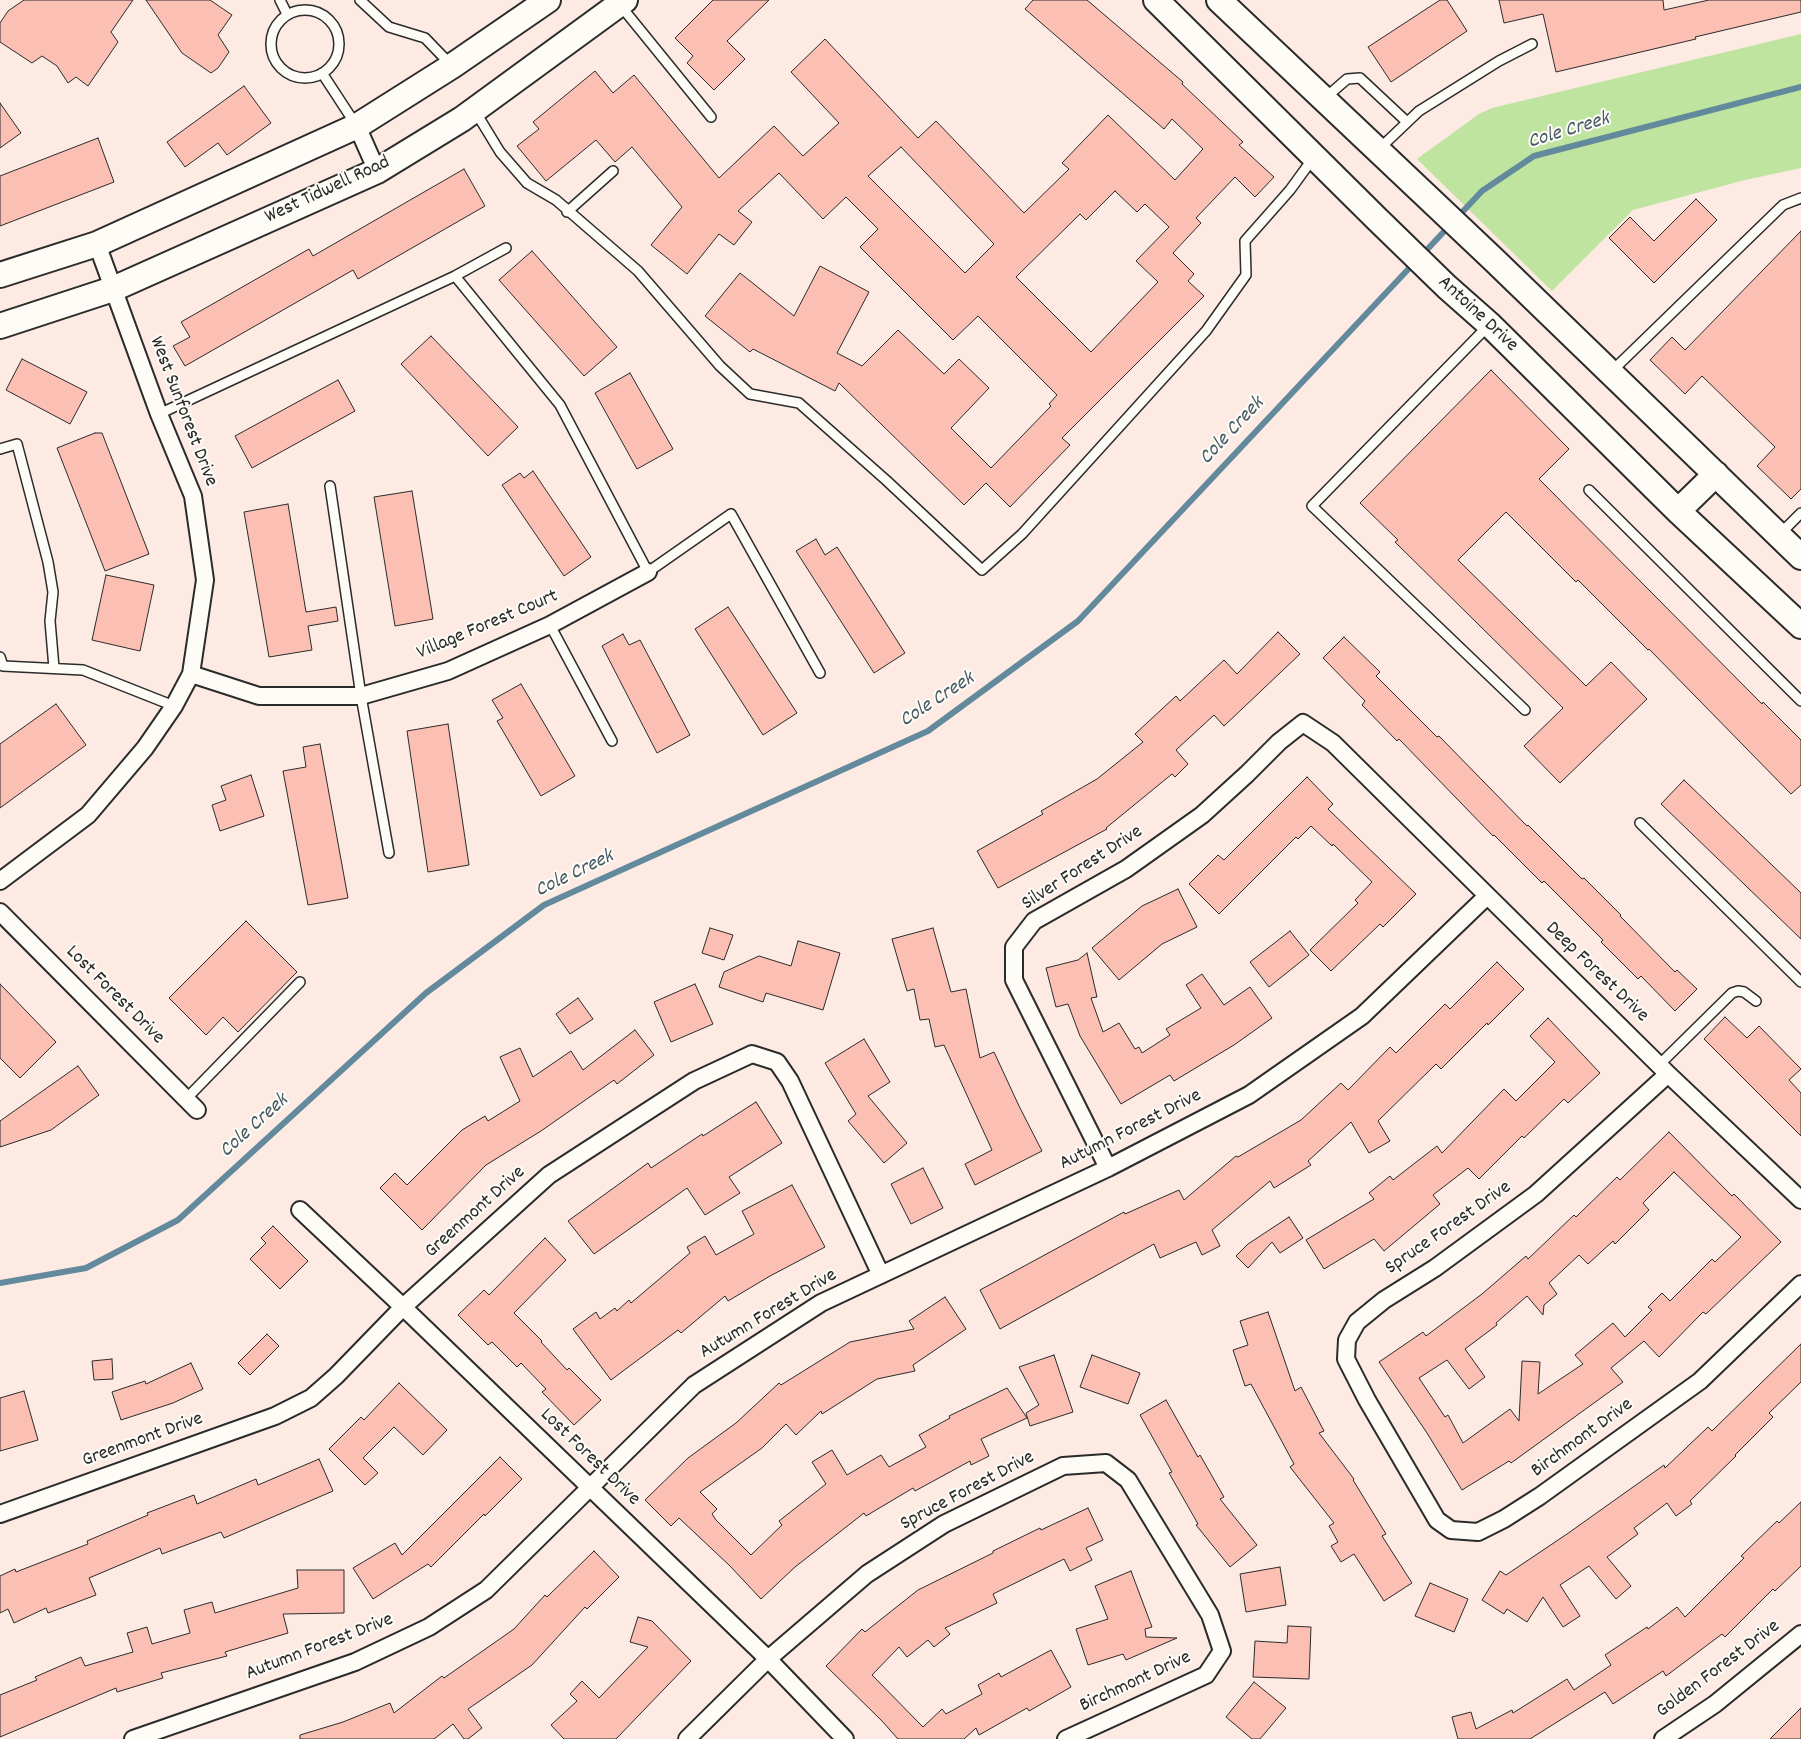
<!DOCTYPE html>
<html>
<head>
<meta charset="utf-8">
<style>
  body { margin:0 }
  canvas { display:block; background:#fceae3 }
</style>
</head>
<body>
<canvas width="1801" height="1739"></canvas>
<script>
const ctx = document.querySelector('canvas').getContext('2d');
ctx.lineJoin = 'round';
function fill(path, color) { ctx.fillStyle = color; ctx.fill(path, 'evenodd'); }
const toPath = rows => new Path2D(rows.map(r => 'M' + r).join(''));
function strokePath(path, color, width, dash) { ctx.strokeStyle = color; ctx.lineWidth = width; ctx.lineCap = dash ? 'butt' : 'round'; ctx.setLineDash(dash || []); ctx.stroke(path); }
function label(font, color, halo, rows, align = 'center') {
  ctx.font = font + ' Dekko,sans-serif'; ctx.lineWidth = 4; ctx.setLineDash([]); ctx.textBaseline = 'middle'; ctx.strokeStyle = halo; ctx.fillStyle = color; for (const [text, x, y, turn = 0] of rows) {
    ctx.save(); ctx.translate(x, y); ctx.rotate((+turn || 0) * Math.PI / 180); ctx.textAlign = isNaN(turn) ? turn : align; if (halo) ctx.strokeText(text, 0, 0); ctx.fillText(text, 0, 0); ctx.restore();
  }
}
fill(toPath([
  [1801,34,1801,168,1745,180,1633,210,1552,291,1417,159,1479,114,1492,108]
]), '#bee49f');
strokePath(toPath([
  [1422,255,1482,191,1534,156,1801,87],
  [0,1283,86,1268,178,1220,426,993,544,905,928,731,1078,621,1415,262]
]), '#62899c', 6);
const building = toPath([
  [24,0,133,0,111,32,118,42,88,86,76,77,68,83,57,66,42,56,32,63,0,42,0,23,8,11,24,0],
  [146,0,210,0,232,15,218,35,229,52,218,68,211,73,182,53,146,0],
  [713,0,769,0,727,41,745,59,714,90,687,63,693,56,675,38,713,0],
  [1033,0,1087,0,1183,82,1182,84,1243,142,1239,145,1274,177,1255,197,1235,177,1196,218,1201,223,1173,253,1194,274,1188,281,1204,296,1062,438,1070,445,1010,507,986,483,964,505,839,383,835,391,753,349,750,352,705,316,740,273,794,316,820,266,869,292,837,353,862,366,898,330,944,374,959,359,989,388,951,428,991,468,1051,406,1049,404,1057,395,978,316,953,340,860,247,878,229,846,197,823,219,779,173,738,211,752,222,734,245,719,234,687,274,651,245,682,207,632,147,615,162,596,140,546,181,517,146,539,129,533,122,595,71,613,93,634,75,719,178,774,126,803,156,839,123,791,72,825,39,918,138,936,121,1024,213,1069,169,1062,163,1108,115,1175,180,1203,149,1172,119,1164,129,1025,9,1033,0],
  [901,147,994,244,965,273,868,176,901,147],
  [1115,191,1137,212,1145,204,1169,227,1136,261,1158,282,1091,352,1016,277,1080,214,1086,220,1115,191],
  [1440,0,1447,0,1467,31,1391,82,1368,47,1440,0],
  [1499,0,1663,0,1664,10,1709,0,1801,0,1801,12,1695,37,1696,39,1556,72,1543,14,1504,23,1499,0],
  [244,86,271,123,227,155,218,143,185,167,167,142,244,86],
  [0,103,21,133,0,148,0,103],
  [98,138,114,182,0,226,0,176,98,138],
  [464,169,485,206,358,279,353,270,185,366,173,346,190,337,181,322,309,249,313,256,464,169],
  [1696,199,1717,220,1654,283,1609,238,1630,217,1654,241,1696,199],
  [1801,231,1801,489,1791,499,1757,466,1775,447,1702,376,1685,394,1650,360,1672,337,1685,350,1801,231],
  [532,251,617,347,584,376,499,280,532,251],
  [431,336,518,427,488,456,401,364,431,336],
  [22,359,87,392,70,424,6,390,22,359],
  [1491,370,1569,449,1539,479,1762,704,1763,702,1801,740,1801,785,1791,794,1649,649,1648,650,1578,580,1576,582,1506,512,1458,560,1586,686,1611,662,1647,699,1560,783,1524,746,1563,708,1395,542,1398,540,1360,503,1491,370],
  [630,373,673,449,637,469,595,393,630,373],
  [338,380,355,411,252,468,235,436,338,380],
  [95,433,102,433,149,554,105,571,57,448,95,433],
  [533,471,591,557,564,576,502,485,520,473,524,478,533,471],
  [412,491,433,619,395,626,374,497,412,491],
  [288,504,306,612,336,607,338,621,308,626,312,650,269,657,244,512,288,504],
  [816,539,825,555,837,547,905,653,874,673,796,551,816,539],
  [106,575,154,585,140,651,92,640,106,575],
  [728,607,797,713,763,735,695,629,728,607],
  [1278,632,1300,654,1224,726,1214,715,1176,750,1188,764,1175,777,1172,774,1106,828,1107,829,998,888,977,851,1043,814,1041,811,1097,779,1143,742,1135,734,1176,696,1180,701,1224,660,1237,674,1278,632],
  [623,634,629,645,640,640,690,735,657,753,602,646,623,634],
  [1344,637,1380,672,1376,676,1437,737,1439,736,1527,826,1528,825,1582,879,1584,878,1621,915,1620,916,1675,972,1677,970,1697,989,1675,1011,1641,976,1638,979,1601,942,1603,940,1544,881,1542,883,1494,835,1493,836,1399,739,1397,741,1362,705,1365,701,1323,658,1344,637],
  [521,684,575,776,541,796,497,721,503,718,492,700,521,684],
  [56,704,86,745,0,808,0,744,56,704],
  [448,724,469,865,428,872,407,731,448,724],
  [320,744,348,898,308,905,283,771,306,767,303,747,320,744],
  [251,775,264,816,220,831,212,805,226,800,221,786,251,775],
  [1307,777,1333,804,1328,809,1416,894,1383,927,1380,924,1331,971,1310,950,1358,903,1355,900,1372,882,1333,844,1332,846,1311,826,1298,839,1296,837,1219,914,1189,884,1218,855,1224,860,1307,777],
  [1684,780,1801,893,1801,939,1661,804,1684,780],
  [1178,889,1197,927,1162,944,1119,980,1092,948,1142,906,1178,889],
  [246,921,297,972,238,1032,223,1017,206,1035,169,998,246,921],
  [710,928,733,935,724,960,702,953,710,928],
  [933,928,951,992,966,989,980,1058,994,1052,1019,1106,1042,1151,975,1185,965,1164,992,1150,944,1045,935,1047,929,1019,920,1020,914,989,907,991,892,939,933,928],
  [1290,931,1309,955,1269,987,1250,962,1290,931],
  [798,941,840,953,823,1010,766,993,763,1002,719,987,724,972,759,956,791,966,798,941],
  [1087,953,1097,997,1091,998,1103,1032,1119,1023,1135,1049,1139,1047,1142,1053,1170,1035,1166,1029,1201,1008,1186,985,1202,974,1224,1005,1250,987,1272,1018,1234,1045,1174,1081,1170,1075,1121,1104,1080,1036,1068,1004,1056,1007,1046,968,1078,960,1087,953],
  [1497,962,1524,989,1488,1025,1487,1023,1441,1069,1436,1064,1378,1121,1390,1141,1369,1153,1351,1122,1308,1161,1311,1165,1274,1188,1270,1181,1212,1230,1220,1246,1202,1255,1196,1242,1160,1258,1154,1244,1000,1329,980,1290,1124,1212,1125,1214,1179,1190,1184,1200,1236,1156,1238,1157,1301,1120,1341,1083,1348,1090,1390,1047,1396,1053,1445,1004,1450,1009,1497,962],
  [0,984,56,1042,20,1078,0,1058,0,984],
  [695,984,713,1024,671,1042,654,1002,695,984],
  [578,998,593,1019,570,1034,556,1014,578,998],
  [1725,1017,1747,1038,1759,1026,1801,1069,1789,1080,1801,1093,1801,1136,1704,1039,1725,1017],
  [1548,1018,1600,1073,1568,1103,1564,1099,1524,1138,1522,1136,1479,1179,1468,1168,1433,1195,1440,1204,1384,1251,1374,1239,1324,1269,1306,1240,1374,1199,1369,1193,1390,1176,1393,1180,1437,1146,1442,1153,1504,1089,1516,1101,1555,1062,1530,1036,1548,1018],
  [635,1030,654,1055,617,1084,614,1080,541,1131,486,1165,422,1230,380,1188,395,1173,407,1185,462,1130,485,1116,488,1121,520,1101,500,1057,520,1048,533,1077,571,1051,583,1070,635,1030],
  [864,1039,890,1082,868,1096,907,1143,884,1163,848,1121,856,1114,825,1063,864,1039],
  [78,1066,99,1095,51,1130,0,1147,0,1121,78,1066],
  [756,1102,782,1143,729,1177,740,1193,705,1215,687,1188,594,1254,568,1221,648,1163,651,1168,702,1134,703,1136,756,1102],
  [1669,1132,1732,1196,1734,1194,1781,1242,1706,1314,1703,1312,1659,1357,1644,1341,1611,1368,1623,1382,1511,1463,1509,1461,1462,1490,1427,1433,1379,1362,1423,1332,1426,1336,1482,1294,1526,1256,1528,1259,1574,1215,1576,1217,1617,1177,1620,1180,1669,1132],
  [1674,1172,1741,1237,1715,1262,1712,1259,1670,1301,1662,1293,1648,1307,1652,1310,1625,1337,1613,1323,1575,1355,1583,1364,1538,1394,1540,1362,1522,1361,1519,1421,1510,1409,1463,1443,1448,1415,1445,1417,1419,1378,1447,1360,1469,1389,1485,1377,1465,1349,1497,1325,1496,1323,1527,1296,1543,1315,1544,1305,1557,1294,1549,1283,1579,1255,1588,1264,1613,1241,1615,1244,1649,1210,1643,1203,1674,1172],
  [923,1168,943,1208,911,1224,891,1184,923,1168],
  [792,1185,825,1247,770,1276,728,1301,725,1296,681,1333,678,1330,611,1380,573,1329,596,1312,600,1319,615,1308,617,1311,629,1300,631,1303,690,1253,687,1247,705,1236,716,1255,754,1234,742,1211,792,1185],
  [1289,1217,1303,1238,1280,1253,1272,1242,1248,1268,1236,1256,1248,1244,1289,1217],
  [273,1226,308,1261,280,1289,250,1259,266,1243,261,1238,273,1226],
  [545,1238,566,1260,514,1313,542,1341,541,1342,567,1370,569,1368,601,1400,574,1425,542,1392,546,1389,521,1363,517,1367,492,1342,488,1345,458,1315,484,1290,489,1295,545,1238],
  [945,1297,966,1329,913,1365,915,1371,877,1379,822,1414,821,1411,796,1435,786,1424,762,1448,700,1492,717,1509,712,1514,716,1520,751,1555,782,1525,779,1521,826,1484,812,1462,832,1450,847,1475,881,1455,889,1467,926,1447,919,1435,950,1418,949,1416,1007,1388,1027,1418,981,1439,989,1456,971,1465,970,1461,915,1491,913,1488,866,1516,864,1513,795,1567,761,1599,730,1566,679,1518,671,1526,645,1500,688,1458,736,1423,779,1383,781,1385,850,1342,914,1329,909,1321,945,1297],
  [1268,1312,1295,1391,1301,1387,1324,1431,1319,1433,1354,1479,1353,1480,1386,1534,1382,1536,1412,1583,1384,1601,1354,1554,1341,1562,1331,1546,1338,1542,1329,1526,1334,1523,1290,1467,1294,1464,1251,1384,1245,1386,1233,1350,1248,1345,1240,1321,1268,1312],
  [267,1334,279,1346,250,1375,238,1363,267,1334],
  [1801,1344,1801,1382,1769,1413,1773,1417,1735,1455,1736,1456,1690,1501,1692,1504,1676,1516,1667,1503,1634,1528,1638,1534,1607,1557,1631,1586,1616,1599,1589,1566,1560,1585,1580,1616,1563,1627,1543,1597,1527,1622,1507,1609,1504,1614,1482,1600,1500,1571,1506,1575,1567,1534,1664,1465,1665,1468,1708,1427,1712,1431,1801,1344],
  [1054,1355,1073,1412,1030,1426,1026,1413,1039,1405,1019,1367,1054,1355],
  [1092,1355,1140,1373,1128,1404,1080,1387,1092,1355],
  [112,1359,113,1379,94,1380,92,1361,112,1359],
  [191,1363,203,1389,173,1403,121,1420,112,1392,145,1381,146,1384,191,1363],
  [399,1383,447,1430,423,1455,394,1427,363,1458,378,1473,365,1485,329,1449,361,1417,364,1420,399,1383],
  [24,1391,38,1440,0,1451,0,1398,24,1391],
  [1166,1400,1198,1457,1200,1455,1224,1497,1220,1499,1257,1545,1230,1567,1196,1525,1198,1524,1169,1473,1172,1472,1140,1415,1166,1400],
  [500,1457,522,1479,485,1516,484,1514,431,1567,428,1564,373,1599,353,1568,395,1543,402,1555,500,1457],
  [319,1459,333,1491,224,1538,221,1532,162,1554,160,1548,89,1578,96,1595,48,1613,46,1608,14,1623,8,1609,0,1613,0,1576,15,1569,16,1572,88,1544,87,1541,148,1515,147,1513,194,1495,197,1504,256,1479,258,1485,319,1459],
  [1801,1502,1801,1566,1775,1591,1773,1589,1725,1637,1722,1634,1666,1676,1663,1671,1613,1704,1605,1692,1530,1739,1458,1739,1452,1717,1471,1712,1476,1729,1512,1710,1513,1713,1567,1679,1574,1690,1611,1665,1605,1655,1647,1627,1648,1629,1677,1607,1685,1617,1744,1558,1741,1556,1777,1521,1779,1523,1801,1502],
  [1088,1508,1103,1540,1086,1548,1092,1560,1070,1571,1064,1559,993,1594,997,1603,945,1628,950,1634,934,1647,928,1640,907,1657,899,1647,872,1675,923,1727,942,1709,946,1714,982,1694,978,1685,999,1673,1001,1677,1051,1650,1071,1687,1029,1711,1027,1708,979,1735,976,1728,964,1739,898,1739,882,1721,826,1666,862,1629,865,1632,918,1590,993,1553,993,1551,1040,1528,1041,1530,1088,1508],
  [594,1551,619,1577,587,1609,585,1607,532,1665,468,1709,482,1728,468,1739,464,1739,453,1724,434,1739,300,1739,300,1735,343,1722,390,1703,394,1713,442,1676,444,1678,514,1629,545,1595,547,1597,594,1551],
  [1280,1567,1286,1605,1246,1612,1240,1574,1280,1567],
  [297,1570,344,1570,344,1613,283,1614,288,1633,225,1652,227,1656,161,1673,163,1678,117,1692,116,1688,0,1737,0,1695,37,1680,35,1677,81,1657,85,1666,133,1652,127,1633,147,1627,152,1644,190,1633,184,1610,212,1602,215,1613,298,1588,297,1570],
  [1131,1571,1152,1627,1145,1629,1146,1637,1177,1638,1126,1660,1123,1654,1088,1665,1076,1629,1108,1619,1095,1586,1131,1571],
  [1430,1583,1468,1599,1454,1632,1415,1616,1430,1583],
  [638,1617,652,1621,691,1661,616,1739,564,1739,551,1725,577,1701,570,1694,582,1681,599,1698,648,1647,630,1642,638,1617],
  [1288,1626,1311,1627,1309,1679,1253,1677,1255,1641,1287,1643,1288,1626],
  [1254,1682,1286,1708,1260,1739,1252,1739,1226,1717,1254,1682],
  [1801,1708,1801,1739,1770,1739,1801,1708]
]);
fill(building, '#fbc0b3');
strokePath(building, '#2b2b2b', 1);
const lane = toPath([
  [280,0,287,14],
  [360,0,389,27,425,38,452,66],
  [620,5,711,117],
  '271 44a34 34 0 1 1 68 0a34 34 0 1 1-68 0Z',
  [322,73,356,125],
  [1324,99,1347,79,1360,78,1407,122],
  [475,111,500,152,527,183,556,200,638,271,720,366,750,394,799,403,887,481,982,570,1022,534,1206,331,1246,275,1245,241,1290,190,1314,157],
  [1378,150,1419,111,1499,61,1532,44],
  [567,212,613,171],
  [455,276,560,405,648,572,731,514,820,673],
  [1489,325,1312,506,1525,710],
  [1611,372,1783,205,1801,198],
  [159,414,455,276,506,248],
  [0,449,17,444,48,562,53,592,50,621,54,668],
  [330,486,361,696,389,853],
  [1589,490,1801,701],
  [1779,535,1801,513],
  [550,625,612,741],
  [0,657,3,666,83,670,174,706],
  [1640,823,1801,982],
  [1659,1065,1732,993,1738,991,1744,992,1756,1001],
  [186,1099,300,982]
]);
const street = toPath([
  [357,126,377,171],
  [191,674,259,696,361,696,448,671,550,625,648,572],
  [0,881,88,815,145,748,174,706,191,674,205,580,193,496,159,414,97,244],
  [0,912,197,1110],
  [1668,1074,1536,1194,1435,1268,1384,1300,1357,1322,1347,1340,1346,1359,1367,1400,1437,1520,1451,1530,1478,1532,1504,1519,1540,1496,1700,1381,1801,1284],
  [1108,1168,1014,980,1014,947,1034,921,1126,869,1202,815,1247,774,1279,742,1303,723,1333,743,1668,1074,1801,1200],
  [300,1210,403,1307,768,1659,845,1739],
  [0,1514,275,1416,311,1398,336,1376,403,1307,549,1175,694,1081,752,1054,777,1062,790,1081,881,1275],
  [133,1739,355,1662,429,1627,486,1590,694,1385,821,1303,1108,1168,1249,1095,1362,1016,1487,896],
  [687,1739,768,1659,867,1574,944,1524,1063,1466,1106,1463,1128,1480,1210,1615,1222,1651,1206,1675,1066,1739],
  [1663,1739,1715,1704,1801,1634]
]);
const secondary = toPath([
  [1156,0,1377,219,1447,287,1490,325,1678,511,1801,626],
  [1219,0,1493,259,1801,557],
  [0,275,97,244,357,126,452,66,548,0],
  [0,326,113,289,377,171,462,119,625,0],
  [1678,511,1716,474]
]);
strokePath(lane, '#2b2b2b', 12);
strokePath(street, '#2b2b2b', 20);
strokePath(secondary, '#2b2b2b', 28);
strokePath(lane, '#fdfcf7', 9);
strokePath(street, '#fdfcf7', 16);
strokePath(secondary, '#fdfcf7', 24);
label('20px', '#2b2b2b', '#fdfcf7', [
  ["West Tidwell Road",328,191,-25],
  ["Antoine Drive",1477,315,43],
  ["West Sunforest Drive",182,412,69],
  ["Village Forest Court",488,626,-23],
  ["Silver Forest Drive",1083,869,-33],
  ["Deep Forest Drive",1596,973,44],
  ["Lost Forest Drive",114,996,45],
  ["Autumn Forest Drive",1131,1131,-27],
  ["Greenmont Drive",476,1213,-42],
  ["Spruce Forest Drive",1449,1229,-35],
  ["Autumn Forest Drive",769,1315,-31],
  ["Birchmont Drive",1583,1439,-36],
  ["Greenmont Drive",143,1441,-20],
  ["Lost Forest Drive",589,1458,44],
  ["Spruce Forest Drive",968,1492,-28],
  ["Autumn Forest Drive",320,1648,-21],
  ["Golden Forest Drive",1719,1670,-37],
  ["Birchmont Drive",1136,1683,-25]
]);
label('italic 21px', '#475a64', '#fdfcf7', [
  ["Cole Creek",1569,132,-17],
  ["Cole Creek",1233,432,-47],
  ["Cole Creek",938,701,-33],
  ["Cole Creek",575,875,-26],
  ["Cole Creek",255,1127,-42]
]);
</script>
</body>
</html>
